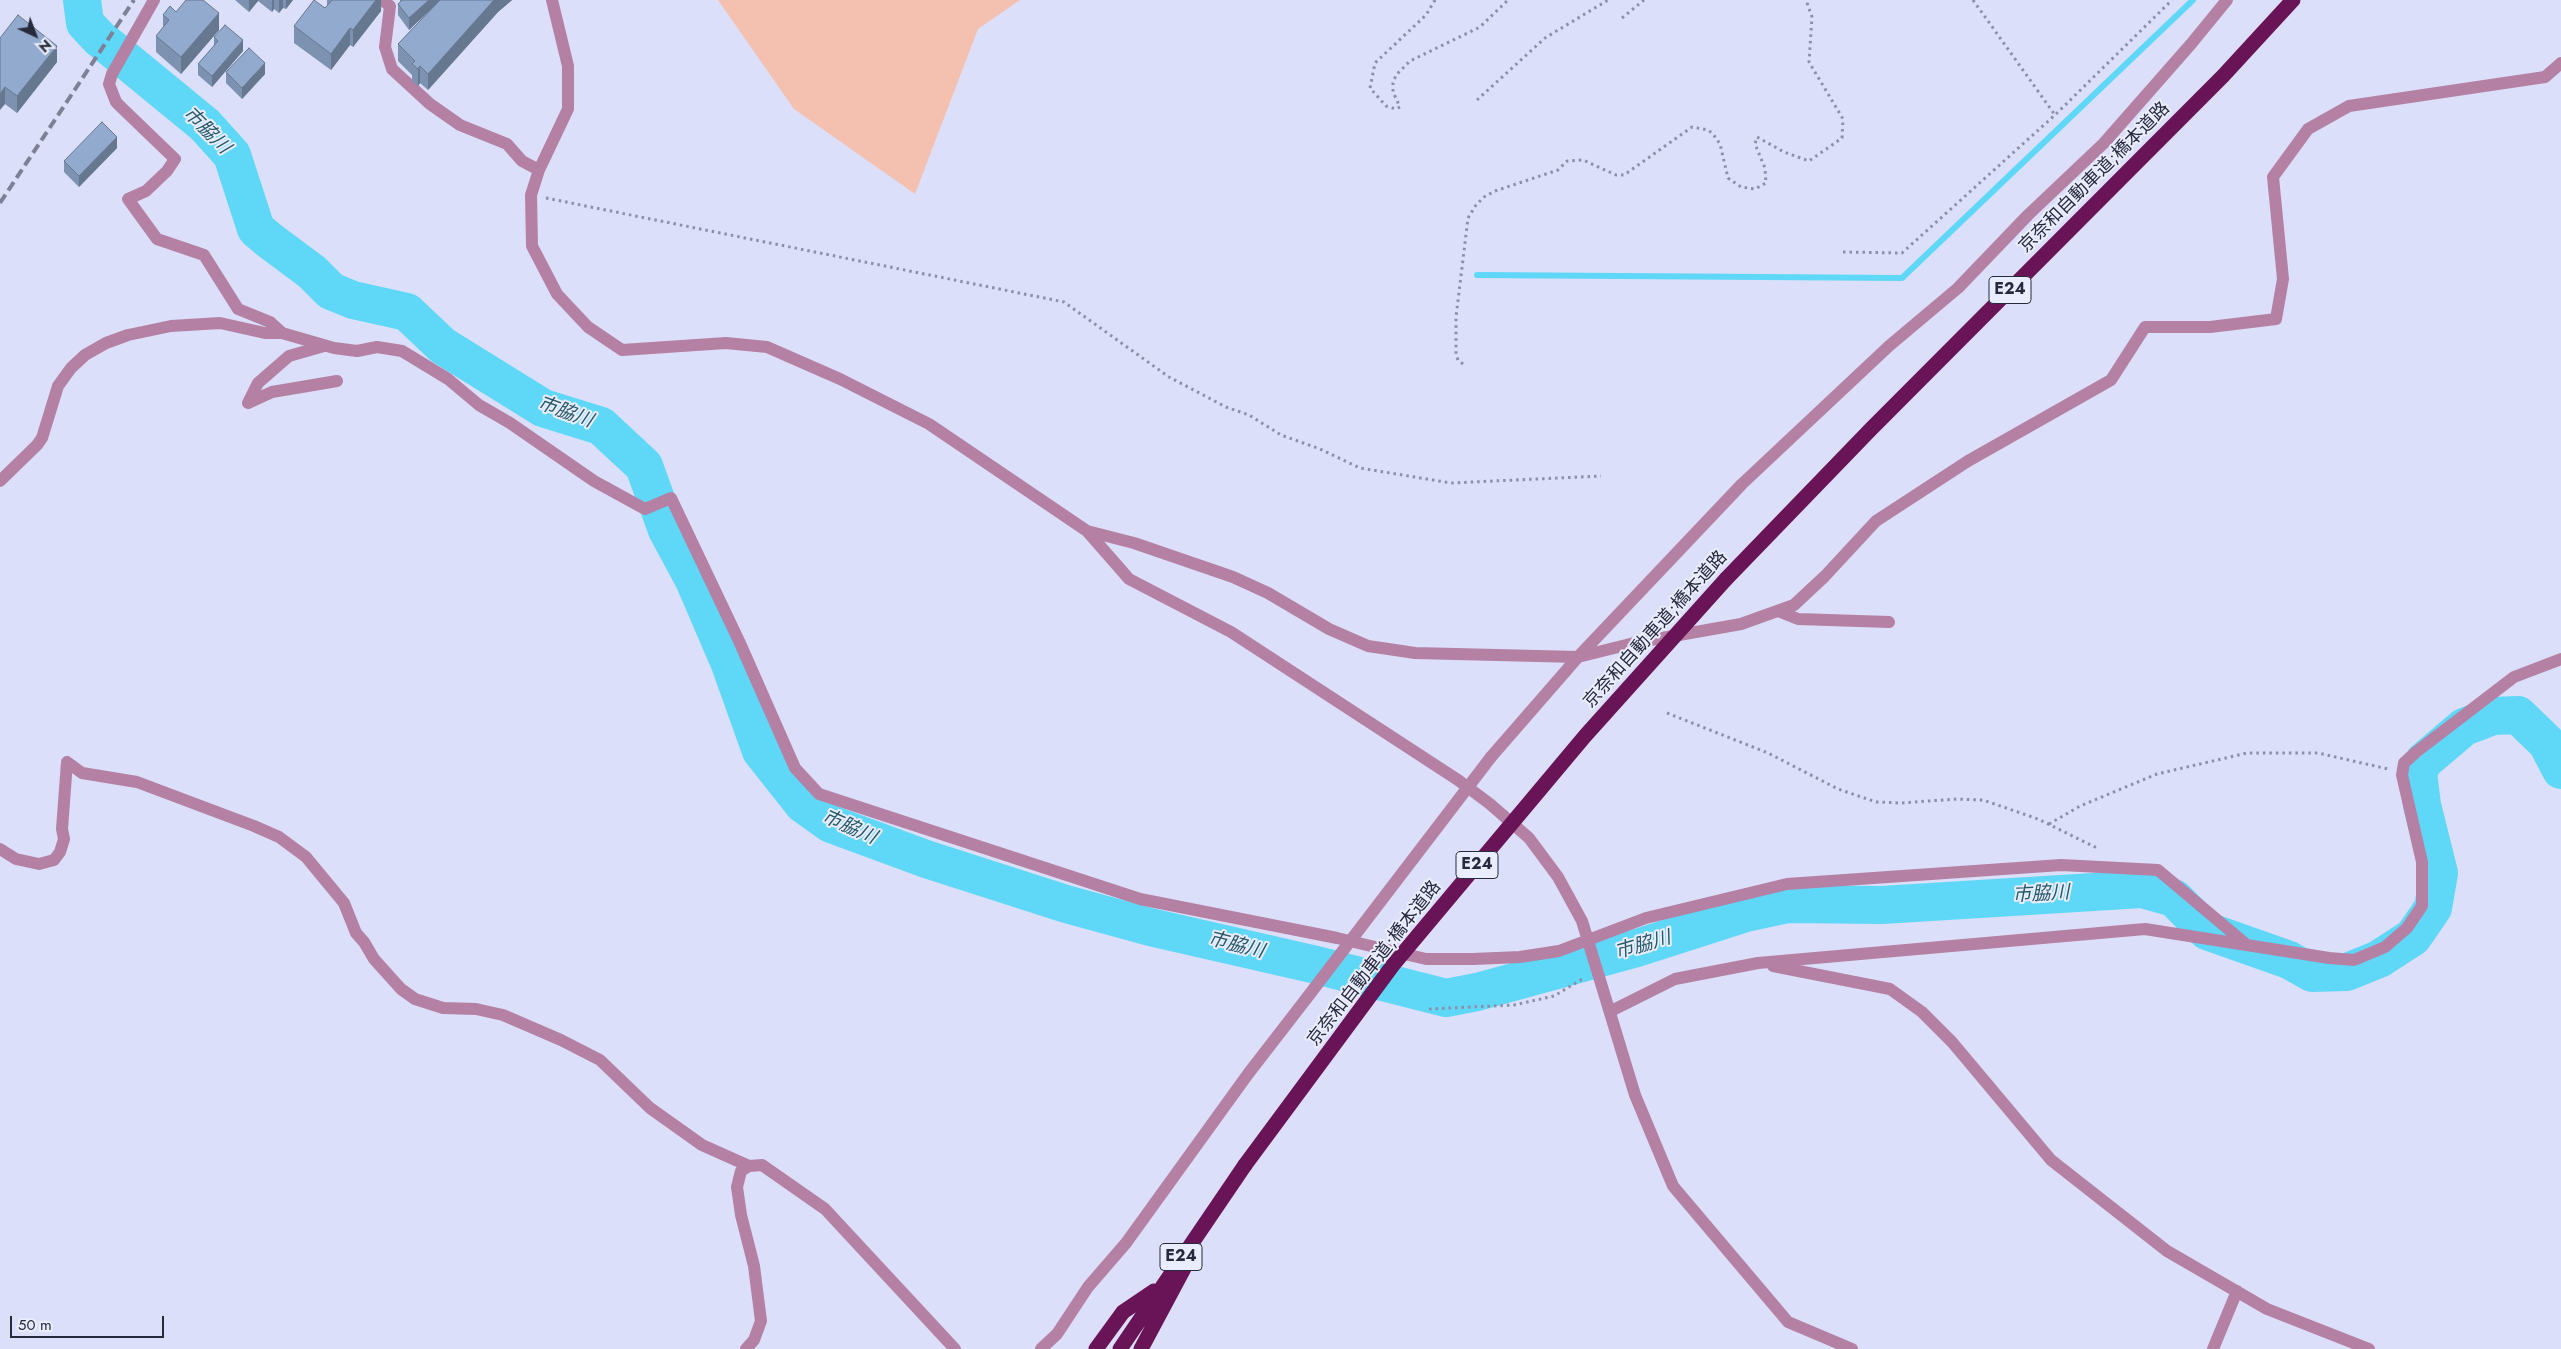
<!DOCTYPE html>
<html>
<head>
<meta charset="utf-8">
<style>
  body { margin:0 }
  #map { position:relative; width:2561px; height:1349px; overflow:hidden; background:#dbdff9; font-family:Jost,sans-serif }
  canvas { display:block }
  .north { position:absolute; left:10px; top:10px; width:50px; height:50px; -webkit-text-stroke:4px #eaedff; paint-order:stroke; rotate:137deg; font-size:14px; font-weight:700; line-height:20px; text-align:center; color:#272a3a }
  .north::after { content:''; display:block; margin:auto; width:18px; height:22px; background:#272a3a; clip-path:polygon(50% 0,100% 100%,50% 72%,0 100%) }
  .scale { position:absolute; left:10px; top:1316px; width:154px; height:22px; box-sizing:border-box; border:2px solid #272a3a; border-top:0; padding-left:6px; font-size:15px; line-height:18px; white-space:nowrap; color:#272a3a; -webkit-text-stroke:4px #eaedff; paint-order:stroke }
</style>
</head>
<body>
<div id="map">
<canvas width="2561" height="1349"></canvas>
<div class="north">N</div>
<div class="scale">50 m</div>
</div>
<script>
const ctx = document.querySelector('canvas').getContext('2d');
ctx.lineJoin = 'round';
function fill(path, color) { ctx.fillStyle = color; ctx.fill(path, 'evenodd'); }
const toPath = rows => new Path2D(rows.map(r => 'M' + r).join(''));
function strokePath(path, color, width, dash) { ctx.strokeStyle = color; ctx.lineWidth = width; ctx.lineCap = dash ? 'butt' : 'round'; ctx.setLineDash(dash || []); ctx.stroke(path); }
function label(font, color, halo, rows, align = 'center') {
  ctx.font = font + ' Jost,"Noto Sans JP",sans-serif'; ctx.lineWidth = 4; ctx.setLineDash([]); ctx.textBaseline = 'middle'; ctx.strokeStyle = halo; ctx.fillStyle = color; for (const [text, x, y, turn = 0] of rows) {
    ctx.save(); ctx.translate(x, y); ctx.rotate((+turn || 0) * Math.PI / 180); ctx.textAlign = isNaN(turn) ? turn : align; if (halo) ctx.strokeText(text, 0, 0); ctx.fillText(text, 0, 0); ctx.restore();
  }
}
fill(toPath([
  [718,0,1020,0,978,29,915,194,794,109]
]), '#f4c1b1');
strokePath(toPath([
  [1477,275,1902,278,2193,0]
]), '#5fd8f8', 6);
strokePath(toPath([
  [82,0,85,23,99,38,205,125,232,155,256,229,269,240,312,272,331,291,353,300,407,312,443,346,543,408,601,426,644,466,667,530,694,580,730,664,761,751,803,804,831,824,926,859,1066,904,1150,927,1312,964,1446,998,1477,992,1637,948,1746,913,1788,904,1882,905,2142,889,2174,898,2207,931,2289,960,2312,973,2347,972,2379,959,2413,937,2433,908,2439,873,2422,805,2418,772,2424,761,2464,727,2493,716,2518,715,2547,743,2561,770]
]), '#5fd8f8', 38);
strokePath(toPath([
  [1435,0,1426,15,1375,63,1370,88,1386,106,1396,109,1400,107,1393,92,1393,83,1396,75,1410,61,1480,27,1508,0],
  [1973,0,2055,115],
  [1622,18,1644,0],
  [1477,100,1545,38,1608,0],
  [546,198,1064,302,1169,377,1226,407,1249,415,1281,435,1320,449,1360,468,1451,483,1601,476],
  [1843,252,1902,253,2055,115,2172,0],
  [1463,364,1458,360,1456,354,1456,317,1468,218,1476,205,1484,197,1495,191,1558,170,1567,161,1583,160,1616,175,1624,175,1692,127,1708,130,1713,134,1720,144,1728,178,1741,187,1755,189,1766,183,1765,168,1755,144,1757,137,1784,152,1809,161,1842,138,1843,119,1809,62,1812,17,1806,0],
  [1667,713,1768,753,1838,789,1876,802,1901,803,1957,799,1983,800,2038,819,2099,849],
  [2049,824,2080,806,2157,774,2247,753,2318,753,2388,769],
  [1429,1009,1514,1005,1554,996,1584,978]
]), '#8c8fa5', 3, [2.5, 4]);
strokePath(toPath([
  [382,0,390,6,385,47,392,69,430,104,460,125,507,144,522,161,539,170],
  [552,0,568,66,568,109,539,170,531,195,532,246,557,294,588,327,622,350,726,343,767,347,840,379,929,424,1087,531,1129,579,1231,632,1458,780,1490,804,1529,838,1558,877,1582,921,1635,1095,1673,1186,1788,1322,1852,1349],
  [282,333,334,348,357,351,377,347,402,351,448,379,479,405,510,423,594,481,645,509,671,498,739,641,795,768,819,794,1140,899,1337,938,1426,959,1473,959,1520,957,1559,951,1646,918,1787,884,2061,865,2158,870,2247,945],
  [324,346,289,356,258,383,248,403,272,392,337,381],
  [0,481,37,445,42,438,58,386,71,368,85,355,106,343,128,335,171,326,220,323,265,333,282,333,270,322,238,309,204,255,157,239,128,199,146,191,167,171,175,159,123,109,116,102,109,84,112,74,154,0],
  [1087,531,1134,543,1233,577,1268,593,1329,629,1368,646,1415,653,1578,657,1634,643,1741,624,1794,605,1825,576,1876,521,1968,461,2111,380,2145,327,2210,327,2276,319,2283,279,2273,177,2308,129,2349,106,2545,77,2561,63],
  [1778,611,1798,619,1889,622],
  [1491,757,1578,657,1742,484,1889,346,1958,288,2028,215,2104,143,2191,44,2227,0],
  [0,849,16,859,39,864,54,860,60,852,64,839,62,829,67,762,82,773,137,782,254,826,279,837,306,857,344,903,356,933,364,942,374,959,401,989,415,999,443,1008,476,1009,503,1015,561,1040,600,1060,650,1108,702,1145,749,1166],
  [1773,966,1890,989,1922,1012,1952,1042,2051,1160,2167,1251,2267,1309,2369,1349],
  [1611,1011,1675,979,1758,963,2145,929,2329,958,2354,960,2385,947,2407,928,2422,906,2422,862,2402,775,2404,763,2416,752,2514,677,2561,659],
  [746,1349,754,1340,761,1321,754,1266,741,1215,737,1187,741,1171,749,1166,762,1165,825,1209,955,1349],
  [1041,1349,1057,1334,1088,1287,1126,1243,1248,1074,1306,999],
  [2213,1349,2237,1291]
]), '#b481a5', 12);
strokePath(toPath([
  [1726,579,1871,429,2223,76,2293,0],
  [1096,1349,1123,1312,1154,1291],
  [1120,1349,1245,1165],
  [1141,1349,1188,1261]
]), '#6a1458', 15);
strokePath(toPath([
  [0,203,134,0]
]), '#7e8196', 4, [10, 5]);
strokePath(toPath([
  [1306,999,1491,757]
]), '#b481a5', 12);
strokePath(toPath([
  [1245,1165,1393,965,1585,736,1726,579]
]), '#6a1458', 15);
fill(toPath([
  [235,0,293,0,286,9,283,8,279,13,274,9,272,12,258,1,249,12],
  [327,0,381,0,381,11,353,47,350,45,331,70,294,43,294,26,325,8,327,7],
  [400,0,512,0,498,12,428,90,420,83,418,86,412,81,412,75,398,61,398,44,431,9,409,30,398,15,398,4,400,2],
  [176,12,219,30,181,74,156,52,156,36,163,28,163,15],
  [214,37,243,51,212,87,198,75,198,64,214,46],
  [0,38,57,62,17,113,5,104],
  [226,72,265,74,242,99,226,83],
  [117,148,79,187,64,172,64,161]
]), '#7d92b1');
fill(toPath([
  [249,0,258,0,258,1,249,12],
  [272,0,274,0,274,9,272,12],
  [279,0,283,0,283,8,279,13],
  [286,0,293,0,286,9],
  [376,0,381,0,381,11,353,47,353,30],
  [429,0,441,0,409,30,409,18],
  [494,0,512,0,498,12,428,90,428,74],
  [219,13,219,30,181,74,181,57],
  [350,28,350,45,331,70,331,54],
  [243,40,243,51,212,87,212,76],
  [57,46,57,62,17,113,17,96],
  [265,63,265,74,242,99,242,88],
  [420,66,420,83,418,86,418,69],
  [5,87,5,104,0,110,0,94],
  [117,137,117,148,79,187,79,176]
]), '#667790');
const building = toPath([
  [186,0,203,0,219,13,181,57,156,36,169,20,163,15,170,6,176,12,186,0],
  [314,0,325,8,332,0,376,0,353,30,350,28,331,54,294,26,314,0],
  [402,0,429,0,409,18,398,4,402,0],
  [440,0,494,0,428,74,420,66,418,69,412,64,415,61,398,44,440,0],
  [18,15,57,46,17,96,5,87,0,94,0,38,18,15],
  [225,25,243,40,212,76,198,64,218,41,214,37,225,25],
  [249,48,265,63,242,88,226,72,249,48],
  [102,122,117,137,79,176,64,161,102,122]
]);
fill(building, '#91aace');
strokePath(building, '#667790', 1);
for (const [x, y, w] of [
  [2010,290,42],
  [1477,865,42],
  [1181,1257,42]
]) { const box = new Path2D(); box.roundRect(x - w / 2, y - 13.5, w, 27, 4); ctx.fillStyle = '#eaedff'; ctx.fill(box); strokePath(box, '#272a3a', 1); }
label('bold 16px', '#272a3a', null, [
  ["E24",2010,290],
  ["E24",1477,865],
  ["E24",1181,1257]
]);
label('18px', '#272a3a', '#eaedff', [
  ["京奈和自動車道;橋本道路",2095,178,-45],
  ["京奈和自動車道;橋本道路",1656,630,-48],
  ["京奈和自動車道;橋本道路",1375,964,-52]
]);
label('italic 19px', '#265966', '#eaedff', [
  ["市脇川",206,131,45],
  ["市脇川",565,413,20],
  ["市脇川",849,828,24],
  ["市脇川",2041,895,-3],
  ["市脇川",1236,946,14],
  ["市脇川",1643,946,-16]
]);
</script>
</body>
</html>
